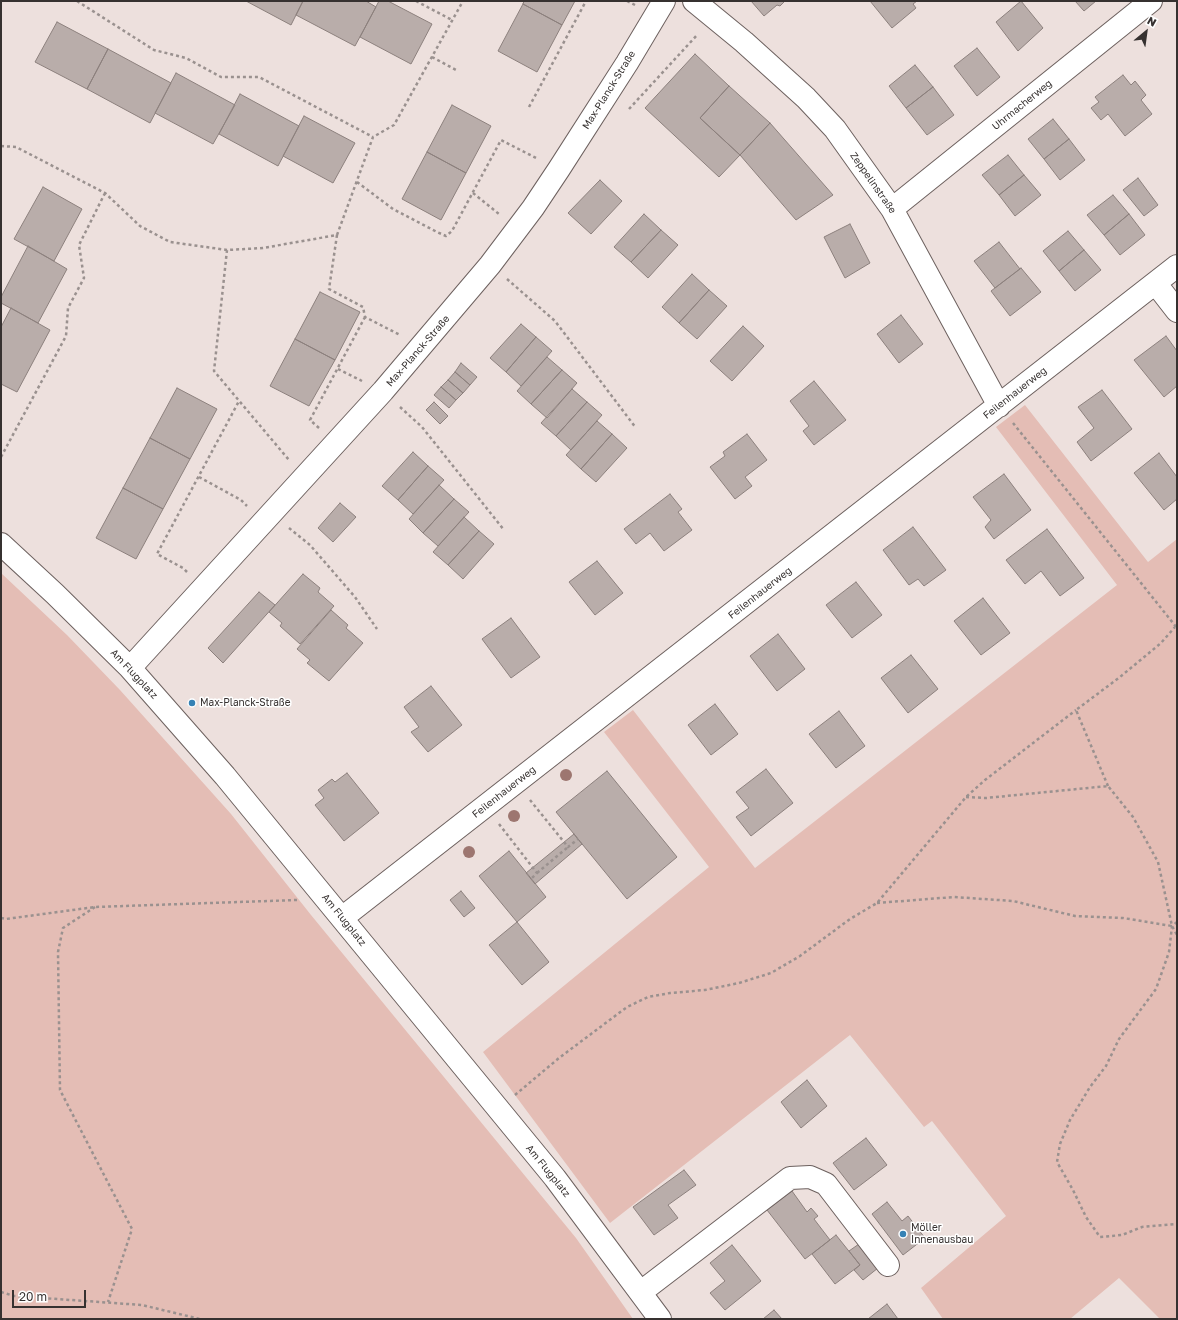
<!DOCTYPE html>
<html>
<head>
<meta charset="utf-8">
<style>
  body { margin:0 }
  #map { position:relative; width:1178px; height:1320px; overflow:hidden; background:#ede0dd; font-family:"Golos Text",sans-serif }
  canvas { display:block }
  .frame { position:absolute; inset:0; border:2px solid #363130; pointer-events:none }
  .north { position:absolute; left:1126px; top:12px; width:40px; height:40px; -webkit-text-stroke:3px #fff; paint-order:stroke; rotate:29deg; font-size:11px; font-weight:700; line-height:16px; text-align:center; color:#363130 }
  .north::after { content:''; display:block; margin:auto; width:14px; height:18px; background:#363130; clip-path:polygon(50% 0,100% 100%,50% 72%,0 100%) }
  .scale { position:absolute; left:12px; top:1290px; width:74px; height:18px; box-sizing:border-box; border:2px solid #363130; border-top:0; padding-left:5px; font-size:12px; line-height:14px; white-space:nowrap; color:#363130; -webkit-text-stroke:3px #fff; paint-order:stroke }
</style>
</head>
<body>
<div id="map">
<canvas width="1178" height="1320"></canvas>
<div class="frame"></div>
<div class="north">N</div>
<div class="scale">20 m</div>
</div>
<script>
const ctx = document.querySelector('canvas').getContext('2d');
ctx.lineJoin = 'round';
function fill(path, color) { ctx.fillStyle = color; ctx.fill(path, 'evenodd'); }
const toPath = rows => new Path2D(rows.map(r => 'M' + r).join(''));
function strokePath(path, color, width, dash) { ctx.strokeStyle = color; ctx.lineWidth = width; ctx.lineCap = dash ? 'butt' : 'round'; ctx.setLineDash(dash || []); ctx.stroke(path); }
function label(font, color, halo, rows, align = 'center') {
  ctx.font = font + ' "Golos Text",sans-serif'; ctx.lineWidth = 3; ctx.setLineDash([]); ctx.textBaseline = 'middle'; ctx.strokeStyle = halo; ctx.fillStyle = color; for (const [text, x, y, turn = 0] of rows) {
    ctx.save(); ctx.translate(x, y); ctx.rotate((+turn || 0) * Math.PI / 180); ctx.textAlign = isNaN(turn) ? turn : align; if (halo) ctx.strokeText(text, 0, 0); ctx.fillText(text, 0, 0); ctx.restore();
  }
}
fill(toPath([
  [1025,405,1148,562,1177,539,1177,1319,1160,1319,1119,1278,1070,1319,943,1319,921,1288,1006,1216,932,1121,924,1127,850,1035,610,1223,483,1052,709,867,604,732,633,710,755,868,1117,585,996,427],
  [1,573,67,635,120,690,231,814,311,915,576,1238,633,1319,1,1319]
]), '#e4bdb5');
const building = toPath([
  [246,1,303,1,291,25,246,1],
  [303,1,366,1,376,7,355,46,296,15,303,1],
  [379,1,388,1,432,24,411,64,360,37,379,1],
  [524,1,575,1,562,25,523,4,524,1],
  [751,1,785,1,780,6,777,5,764,16,751,1],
  [870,1,917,1,913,4,916,8,892,28,870,1],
  [1021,1,1043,28,1018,51,996,22,1021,1],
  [1075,1,1096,1,1084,11,1075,1],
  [523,4,562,25,537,72,498,51,523,4],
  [57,22,108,49,87,89,35,62,57,22],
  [977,48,1000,77,977,96,954,66,977,48],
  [108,49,171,83,150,123,87,89,108,49],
  [695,54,729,86,700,118,740,155,719,177,645,108,695,54],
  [915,65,933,87,906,108,889,86,915,65],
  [176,73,235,105,213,144,155,113,176,73],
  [1123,75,1131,85,1135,81,1146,95,1141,100,1152,114,1125,136,1108,114,1101,120,1091,108,1099,102,1095,97,1123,75],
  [729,86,770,123,740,155,700,118,729,86],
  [933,87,954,115,927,135,906,108,933,87],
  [240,94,299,126,278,166,219,134,240,94],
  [452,105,491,126,466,173,427,152,452,105],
  [304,116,355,143,333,183,283,156,304,116],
  [1053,119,1069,139,1044,159,1028,139,1053,119],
  [770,123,833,195,796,220,740,155,770,123],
  [1069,139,1085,160,1060,180,1044,159,1069,139],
  [427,152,466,173,441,220,402,199,427,152],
  [1008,155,1024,175,999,195,982,175,1008,155],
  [1024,175,1041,195,1015,216,999,195,1024,175],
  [1138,178,1158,205,1144,216,1123,190,1138,178],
  [600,180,622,201,591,234,568,213,600,180],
  [43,187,82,209,54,261,14,239,43,187],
  [1113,195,1129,214,1104,235,1087,215,1113,195],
  [644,214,661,230,631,262,614,247,644,214],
  [1129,214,1145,235,1120,255,1104,235,1129,214],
  [850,224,870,263,845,278,824,237,850,224],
  [661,230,678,245,648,278,631,262,661,230],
  [1068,231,1084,250,1059,271,1043,251,1068,231],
  [999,242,1020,269,995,288,974,261,999,242],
  [28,246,67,269,38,323,1,303,1,297,28,246],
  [1084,250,1101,270,1075,291,1059,271,1084,250],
  [1021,268,1041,292,1010,316,991,291,1021,268],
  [692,274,709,290,679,323,662,307,692,274],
  [709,290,727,306,697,339,679,323,709,290],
  [320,292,360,312,335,360,295,339,320,292],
  [11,308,50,330,17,392,1,384,1,327,11,308],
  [901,315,923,344,899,363,877,334,901,315],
  [521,324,536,337,506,372,490,358,521,324],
  [743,326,764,346,732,381,710,361,743,326],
  [1166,336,1177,351,1177,386,1164,397,1134,360,1166,336],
  [536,337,552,351,521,386,506,372,536,337],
  [295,339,335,360,309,406,270,386,295,339],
  [547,357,562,370,531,404,517,391,547,357],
  [461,363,477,377,470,385,455,372,461,363],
  [562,370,577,383,547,418,531,404,562,370],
  [455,372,470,385,463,393,448,380,455,372],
  [448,380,463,393,456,400,441,387,448,380],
  [814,381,846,420,814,445,803,431,809,426,790,401,814,381],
  [441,387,456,400,449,408,434,395,441,387],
  [177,388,217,409,190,459,150,438,177,388],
  [572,389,587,402,556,436,541,423,572,389],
  [1102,390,1132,429,1091,461,1077,442,1094,428,1078,407,1102,390],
  [434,402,448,416,440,424,426,410,434,402],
  [587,402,602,415,571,450,556,436,587,402],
  [597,421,612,434,581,469,566,455,597,421],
  [612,434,627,448,596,482,581,469,612,434],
  [747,434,767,460,745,477,752,486,735,499,710,467,725,456,723,452,747,434],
  [150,438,190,459,163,509,123,488,150,438],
  [413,452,428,466,398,500,382,486,413,452],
  [1159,453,1177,477,1177,499,1164,510,1134,473,1159,453],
  [428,466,444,480,413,514,398,500,428,466],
  [1004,474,1031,510,994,539,985,527,991,520,973,497,1004,474],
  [439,485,454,499,423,533,409,519,439,485],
  [123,488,163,509,136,559,96,538,123,488],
  [670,494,682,509,678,512,692,530,664,551,650,533,636,544,624,529,670,494],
  [454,499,469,512,438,546,423,533,454,499],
  [340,503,356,517,333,542,318,528,340,503],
  [464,517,479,531,448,565,433,552,464,517],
  [913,527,946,570,924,586,918,579,909,585,883,550,913,527],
  [1047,529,1084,578,1060,596,1041,571,1025,584,1006,560,1047,529],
  [479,531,494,544,463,579,448,565,479,531],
  [597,561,623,593,595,615,569,582,597,561],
  [303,574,320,588,318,592,334,606,300,644,280,626,282,623,269,612,303,574],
  [856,582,882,615,852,638,826,605,856,582],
  [259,592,275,605,223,663,208,648,259,592],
  [983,598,1010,633,981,655,954,621,983,598],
  [331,610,348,625,346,628,363,643,329,681,307,663,310,660,297,649,331,610],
  [511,618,540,657,511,678,482,639,511,618],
  [778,634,805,669,777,691,750,656,778,634],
  [911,655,938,689,908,713,881,678,911,655],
  [431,686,462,725,428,752,411,732,419,727,404,707,431,686],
  [715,704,738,734,711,755,688,725,715,704],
  [839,711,865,746,836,768,809,734,839,711],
  [766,769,793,803,751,836,736,817,749,808,736,792,766,769],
  [607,771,677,857,627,899,556,812,607,771],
  [347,773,379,813,344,841,315,805,324,798,318,790,332,779,335,782,347,773],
  [574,834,582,844,535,884,526,873,574,834],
  [509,851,546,897,517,922,479,876,509,851],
  [461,891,475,908,464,917,450,900,461,891],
  [517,922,549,962,522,985,489,945,517,922],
  [807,1080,827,1106,801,1128,781,1102,807,1080],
  [866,1138,887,1165,854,1190,833,1163,866,1138],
  [684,1170,696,1185,668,1205,678,1218,654,1235,633,1207,684,1170],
  [792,1191,807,1212,811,1208,818,1216,814,1219,830,1240,805,1259,767,1210,792,1191],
  [887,1202,902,1221,908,1216,925,1238,903,1255,872,1214,887,1202],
  [836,1235,860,1265,835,1284,812,1254,836,1235],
  [859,1244,878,1268,863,1280,854,1270,860,1265,849,1251,859,1244],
  [732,1245,761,1281,725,1310,710,1293,725,1281,710,1263,732,1245],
  [887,1304,898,1319,868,1319,887,1304],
  [774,1310,782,1319,763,1319,774,1310]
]);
fill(building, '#b9adaa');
strokePath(building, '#8c807d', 1);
const minor = toPath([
  [694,1,744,42,806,98,835,129,892,209,999,406],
  [892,209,1151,1],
  [1156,284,1177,311],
  [1,544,55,594,130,668,225,776,555,1178,660,1319],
  [130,668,383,391,490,265,533,208,559,169,627,63,664,1],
  [342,918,1177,266],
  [641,1292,790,1178,810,1177,826,1184,888,1265]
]);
strokePath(minor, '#6d615f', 24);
strokePath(toPath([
  [77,1,154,50,186,58,221,77,259,77,373,137],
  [416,1,452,20],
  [627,1,635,5],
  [432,57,458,71],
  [529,107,586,1],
  [629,109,698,34],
  [1,146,16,147,105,193,140,226,170,242,227,250,263,248,337,235,329,289,363,307,365,317,400,335],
  [357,182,393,209,437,232,446,236,452,231,501,140,538,159],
  [473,193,499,214],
  [337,235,373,137,394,125,463,1],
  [227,250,214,371,289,460],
  [507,279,555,321,636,428],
  [338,369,362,381],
  [400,407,422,427,504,530],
  [1013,423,1177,628],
  [319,428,310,420,365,317],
  [1,457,66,336,68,308,84,278,79,245,105,193],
  [199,477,241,500,247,506],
  [289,528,310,545,355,597,377,629],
  [187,572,183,568,157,554,239,401],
  [1108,786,1076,710,1120,677,1161,643,1175,627],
  [966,797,986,798,1108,786,1133,817,1158,862,1172,926,1177,935],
  [530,800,568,847,578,839],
  [499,824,537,873,531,879],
  [537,873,568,847],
  [877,903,954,897,1013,901,1075,916,1123,918,1172,926],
  [95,907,63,928,58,952,60,1090,132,1229,108,1302],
  [1,918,6,919,95,907,297,900],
  [1177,922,1172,926,1169,952,1156,989,1119,1039,1106,1066,1090,1087,1070,1120,1060,1144,1057,1162,1073,1190,1086,1217,1100,1237,1122,1235,1142,1227,1177,1224],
  [515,1095,559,1058,627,1007,648,997,670,993,705,990,739,983,771,973,800,956,850,919,877,903,966,797,985,780,1076,710],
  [1,1292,14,1296,142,1305,200,1319]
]), '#9a918f', 2.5, [3, 3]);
strokePath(minor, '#fff', 22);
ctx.fillStyle = '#9d7670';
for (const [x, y] of [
  [566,775],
  [514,816],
  [469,852]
]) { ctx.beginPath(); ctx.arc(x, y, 6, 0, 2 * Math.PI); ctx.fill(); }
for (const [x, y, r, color] of [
  [192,703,4,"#3582b5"],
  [903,1234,4,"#3582b5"]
]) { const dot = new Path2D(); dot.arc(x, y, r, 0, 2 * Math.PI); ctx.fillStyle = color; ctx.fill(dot); strokePath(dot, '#fff', 1.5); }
label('10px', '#363130', '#fff', [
  ["Max-Planck-Straße",609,90,-58],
  ["Uhrmacherweg",1022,105,-39],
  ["Zeppelinstraße",873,183,55],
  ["Max-Planck-Straße",418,351,-49],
  ["Feilenhauerweg",1015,393,-38],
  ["Feilenhauerweg",760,593,-38],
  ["Am Flugplatz",134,674,47],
  ["Feilenhauerweg",504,792,-38],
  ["Am Flugplatz",344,920,51],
  ["Am Flugplatz",548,1171,51]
]);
label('10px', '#363130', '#fff', [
  ["Max-Planck-Straße",200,703],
  ["Möller",911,1228],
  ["Innenausbau",911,1240]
], 'left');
</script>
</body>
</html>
